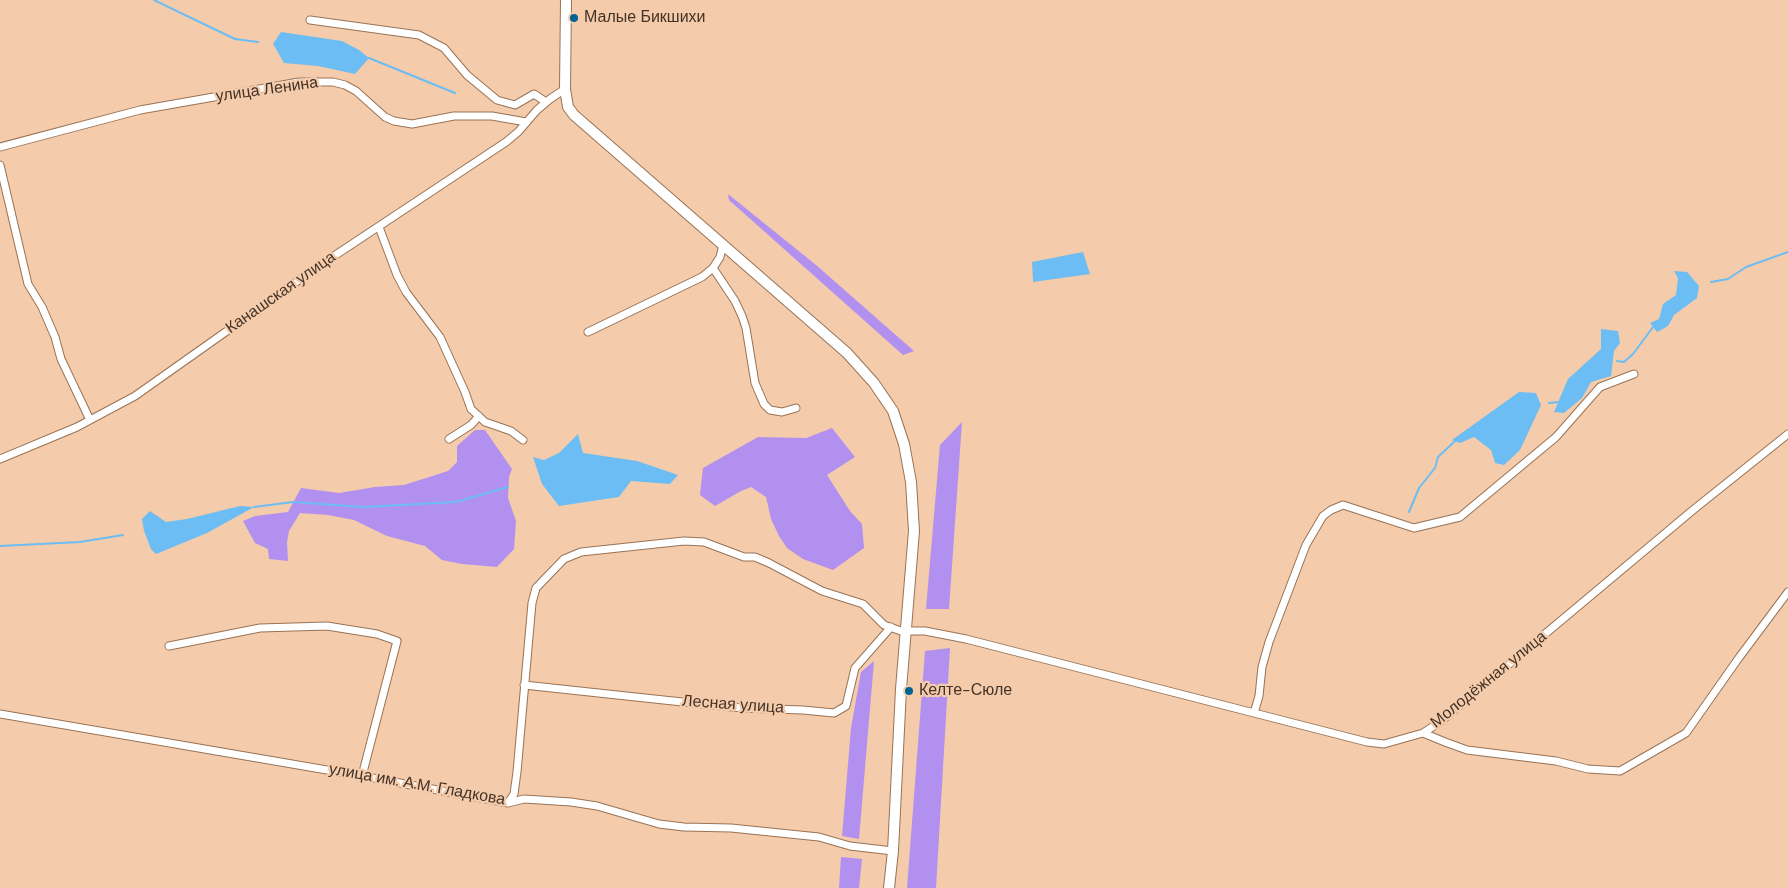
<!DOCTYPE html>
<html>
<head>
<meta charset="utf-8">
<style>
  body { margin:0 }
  canvas { display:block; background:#f4cbab }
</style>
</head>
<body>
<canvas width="1788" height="888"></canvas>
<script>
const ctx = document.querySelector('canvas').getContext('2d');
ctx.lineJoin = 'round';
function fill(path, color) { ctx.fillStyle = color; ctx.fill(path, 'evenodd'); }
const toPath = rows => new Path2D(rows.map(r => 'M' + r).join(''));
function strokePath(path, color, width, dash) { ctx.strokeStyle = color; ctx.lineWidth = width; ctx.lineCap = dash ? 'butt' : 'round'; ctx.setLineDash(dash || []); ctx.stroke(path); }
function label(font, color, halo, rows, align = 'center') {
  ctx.font = font + ' "DM Sans",sans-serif'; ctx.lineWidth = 4.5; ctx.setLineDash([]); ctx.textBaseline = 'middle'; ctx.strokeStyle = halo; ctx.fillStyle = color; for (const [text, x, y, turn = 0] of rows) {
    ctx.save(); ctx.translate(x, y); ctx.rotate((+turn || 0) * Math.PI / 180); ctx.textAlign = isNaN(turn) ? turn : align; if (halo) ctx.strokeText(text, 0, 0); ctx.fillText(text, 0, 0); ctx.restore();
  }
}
fill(toPath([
  [728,194,816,265,914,351,903,355,729,200],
  [962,422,949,609,926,609,940,445],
  [832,428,855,457,827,475,850,511,862,524,864,548,833,570,803,559,787,548,779,536,771,519,766,497,751,487,741,491,715,506,700,495,703,468,758,437,806,438],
  [475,430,485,430,512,469,509,477,508,498,516,521,514,549,497,567,462,564,442,560,425,546,387,536,354,520,328,515,300,513,289,531,287,542,288,561,269,559,268,549,255,543,243,521,255,516,288,512,301,488,339,493,375,487,404,485,448,471,457,462,457,446],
  [950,648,936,888,907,888,925,651],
  [874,661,859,839,842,836,851,728,861,672],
  [841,857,862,859,859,888,839,888]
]), '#b290f0');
fill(toPath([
  [281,32,342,41,359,50,369,58,355,74,318,66,284,63,273,44],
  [1083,252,1090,274,1033,282,1032,262],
  [1674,271,1687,272,1699,286,1697,298,1674,315,1668,326,1657,332,1650,323,1659,319,1663,304,1676,295,1678,278],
  [1601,329,1618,331,1620,343,1614,351,1611,376,1591,382,1582,398,1564,413,1554,412,1568,379,1601,349],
  [1519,392,1536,393,1541,405,1520,450,1504,465,1495,463,1491,450,1474,437,1460,443,1452,440],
  [578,434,583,453,637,461,678,475,670,484,631,481,619,497,559,506,542,484,533,457,544,460,559,453],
  [240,506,254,507,207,533,156,554,151,549,144,531,142,519,150,511,166,522,187,519]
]), '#6cbdf3');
strokePath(toPath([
  [154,0,235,39,258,42],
  [369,58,455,93],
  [1711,282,1728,279,1746,267,1788,252],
  [1617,361,1624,362,1633,354,1653,327],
  [1549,403,1559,402],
  [254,507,293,502,363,507,456,502,508,487],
  [1409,512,1419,488,1435,468,1438,457,1455,441],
  [0,546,80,542,123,535]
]), '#6cbdf3', 2);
const street = toPath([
  [310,20,419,35,444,48,467,75,497,100,515,105,534,94,546,102],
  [0,147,140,110,299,82,333,82,345,85,356,91,385,117,394,121,412,124,454,116,492,116,526,122],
  [0,165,28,284,42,307,55,337,61,359,90,420],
  [379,227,397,275,406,292,440,337,465,392,471,409,485,422,511,431,523,440],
  [713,268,735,301,742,316,746,328,755,383,764,404,770,410,782,412,796,408],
  [588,332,702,277,713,268,720,257,723,245],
  [1788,434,1693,510,1440,722,1423,733,1445,742,1467,750,1556,761,1588,769,1620,771,1686,733,1738,659,1788,592],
  [449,439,471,425,479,416],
  [0,459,77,427,135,396,316,268,506,142,518,132,537,110,550,99,565,89],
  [169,646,260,628,327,626,377,634,397,641,362,776],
  [524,685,673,701,742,708,803,710,834,713,846,706,855,668,891,627],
  [1254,713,1259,696,1262,667,1269,642,1306,545,1323,516,1331,510,1343,505,1414,528,1460,517,1556,437,1600,387,1634,374],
  [0,714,362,776,508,803,524,799,571,802,597,806,659,824,684,827,731,828,819,837,850,846,893,851],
  [508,803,514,794,517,772,532,603,536,588,564,559,581,552,684,541,704,542,744,557,755,557,769,563,822,591,863,604,884,625,901,631,925,631,966,639,1367,742,1384,744,1423,733]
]);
const secondary = toPath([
  [566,0,565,89,568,107,574,115,847,353,874,383,893,411,904,444,911,482,914,531,901,689,893,851,889,888]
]);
strokePath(street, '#987355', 9);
strokePath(secondary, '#987355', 12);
strokePath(street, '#fff', 7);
strokePath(secondary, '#fff', 10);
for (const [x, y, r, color] of [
  [574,18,5,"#006393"],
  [909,691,5,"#006393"]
]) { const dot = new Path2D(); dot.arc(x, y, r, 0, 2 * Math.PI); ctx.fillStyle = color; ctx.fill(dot); strokePath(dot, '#f4cbab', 2); }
label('16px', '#433327', '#f4cbab', [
  ["Малые Бикшихи",584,18],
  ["Келте-Сюле",919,691]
], 'left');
label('16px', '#433327', '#f4cbab', [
  ["улица Ленина",267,90,-8],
  ["Канашская улица",281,293,-35],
  ["Молодёжная улица",1489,680,-39],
  ["Лесная улица",733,705,4],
  ["улица им. А.М. Гладкова",417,785,10]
]);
</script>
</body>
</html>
